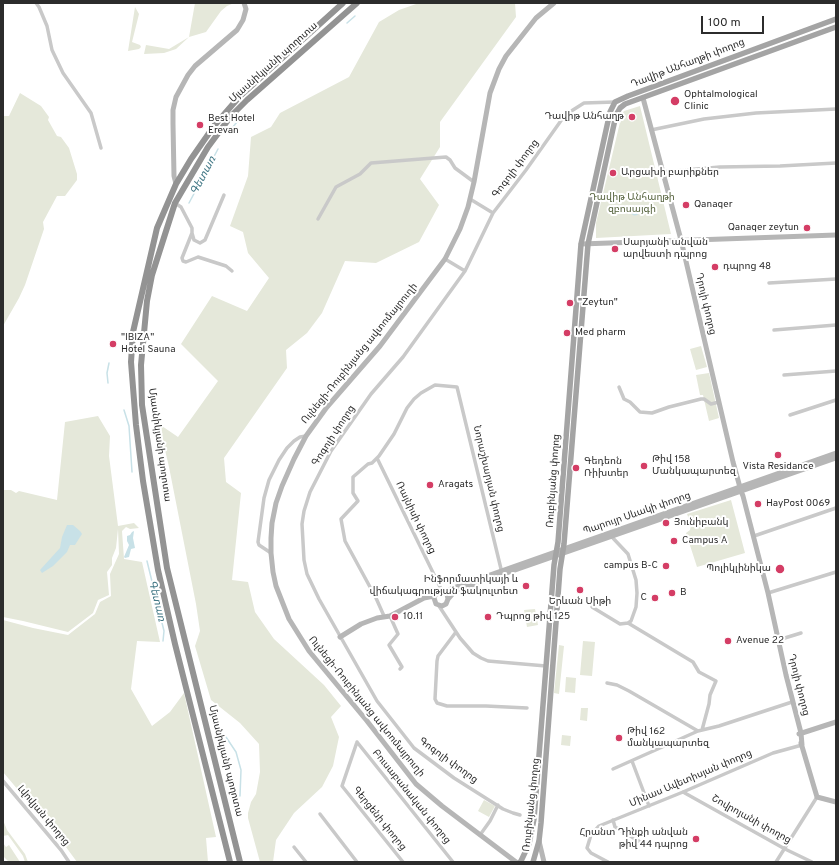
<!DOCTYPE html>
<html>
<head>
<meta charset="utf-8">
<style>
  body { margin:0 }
  #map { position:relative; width:839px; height:865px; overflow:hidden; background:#fff; font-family:Overpass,sans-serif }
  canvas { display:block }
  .frame { position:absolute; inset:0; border:4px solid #2c2c2c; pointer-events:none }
  .scale { position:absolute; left:701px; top:16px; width:63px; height:18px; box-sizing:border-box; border:2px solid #2c2c2c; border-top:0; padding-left:5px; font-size:12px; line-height:14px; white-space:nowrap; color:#2c2c2c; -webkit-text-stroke:3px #fff; paint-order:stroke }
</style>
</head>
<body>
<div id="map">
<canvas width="839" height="865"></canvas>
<div class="frame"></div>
<div class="scale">100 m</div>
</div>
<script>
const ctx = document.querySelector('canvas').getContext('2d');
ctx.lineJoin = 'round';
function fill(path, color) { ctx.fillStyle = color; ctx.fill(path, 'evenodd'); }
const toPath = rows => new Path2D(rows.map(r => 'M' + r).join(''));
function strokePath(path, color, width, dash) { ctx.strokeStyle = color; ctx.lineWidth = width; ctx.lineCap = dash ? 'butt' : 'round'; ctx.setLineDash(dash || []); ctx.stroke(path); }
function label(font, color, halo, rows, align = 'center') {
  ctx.font = font + ' Overpass,"Noto Sans Armenian",sans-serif'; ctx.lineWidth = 4; ctx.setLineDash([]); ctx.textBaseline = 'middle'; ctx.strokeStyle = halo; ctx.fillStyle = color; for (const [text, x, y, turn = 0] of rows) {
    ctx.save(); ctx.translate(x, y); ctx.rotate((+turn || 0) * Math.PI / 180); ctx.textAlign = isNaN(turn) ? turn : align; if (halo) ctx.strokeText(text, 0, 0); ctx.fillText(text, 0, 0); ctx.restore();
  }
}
fill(toPath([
  [195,3,234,3,227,6,221,11,206,32,189,37,176,49,164,53,144,54,146,45,169,49,189,37],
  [419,3,515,3,516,17,440,122,440,147,420,179,439,205,419,242,376,263,345,261,322,313,307,333,286,350,287,368,224,458,226,482,241,493,232,580,248,582,255,612,274,639,324,685,341,706,331,717,339,737,333,766,322,787,294,813,276,840,273,862,260,862,248,818,248,813,251,802,256,794,260,772,259,744,240,723,211,700,195,646,200,631,196,604,169,467,159,424,178,437,218,381,181,344,212,296,247,311,269,278,248,253,243,232,230,226,248,176,251,137,271,127,280,113,349,77,379,22,399,10],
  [135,7,139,14,132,42,140,45,141,47,139,49,128,51],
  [20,93,41,106,49,117,48,120,57,136,61,137,69,148,77,174,77,180,65,196,57,196,43,222,44,229,25,285,19,298,3,326,3,116,9,116],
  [640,106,671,234,596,238,596,223,622,114,624,111],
  [701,346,707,367,696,370,690,349],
  [709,373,719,418,709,421,703,395,700,395,696,375],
  [98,416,110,436,109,456,118,526,134,523,139,528,130,529,126,527,122,531,124,559,142,562,160,642,137,641,131,689,152,726,170,712,184,693,216,837,206,838,208,862,77,862,66,847,3,772,3,620,33,628,68,635,95,614,100,602,111,596,110,574,119,554,118,529,116,548,112,558,112,565,107,572,109,595,98,600,93,613,68,632,23,621,3,617,3,490,11,490,16,493,19,491,57,500,65,422],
  [731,500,745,553,697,567,686,533,690,530,691,525,687,514],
  [535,609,538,625,527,627,524,610],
  [583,641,595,642,592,676,580,675],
  [559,645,564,646,559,694,554,693],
  [566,677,576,678,575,693,565,692],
  [581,708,588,708,587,721,580,720],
  [562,735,571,736,570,746,561,745],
  [484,800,495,806,489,817,478,811],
  [3,820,7,830,25,854,28,862,25,862,23,856,8,835,3,836],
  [3,843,6,847,9,845,20,862,9,862,3,856]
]), '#e5e8da');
fill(toPath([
  '630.5 211a4.5 4.5 0 1 1 9 0a4.5 4.5 0 1 1-9 0Z',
  [67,525,73,525,80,531,82,534,80,537,75,545,70,545,67,552,53,566,42,573,40,570,60,548,62,537],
  [134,531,133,538,135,548,131,549,129,557,125,558,124,557,129,545,127,541,127,536,130,535,132,532]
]), '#c8e1e7');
strokePath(toPath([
  [347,23,355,16],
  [232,128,237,122],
  [189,203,218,149],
  [108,383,107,373,109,363],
  [124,410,129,426,132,472],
  [147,561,164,631,163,641],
  [217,728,226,737,236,752,241,770,240,796]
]), '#c8e1e7', 1.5);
strokePath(toPath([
  [36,3,39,7,47,26,52,50,63,73,91,113,101,148],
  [651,130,704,119,756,113,836,109],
  [662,172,720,167,780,166,836,163],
  [470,199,493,213],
  [175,203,181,207,192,228,192,233,182,258,183,261,186,262,198,257,226,266,232,271],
  [318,219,336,187,360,174,371,163,446,157,450,160,455,168,474,182],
  [192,233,194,240,200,243,205,240,224,195],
  [445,259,465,271],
  [769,283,836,279],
  [774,330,836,325],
  [784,375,836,371],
  [619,387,624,399,630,402,640,412,652,413,669,407,701,399,704,399,711,404,719,402],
  [790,415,836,400],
  [377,458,442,591],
  [611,536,628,554,636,580,637,593,636,607,631,621,628,623],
  [754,536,836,508],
  [271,553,259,545,258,542,264,498,269,480,279,460,287,448,294,441,300,437,306,436],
  [768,593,836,572],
  [439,606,460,638,473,653,481,658,488,661,546,666],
  [592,607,620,624,628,623,693,662,699,672,716,681,710,695,709,704,702,730],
  [384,616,376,598,345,541,341,519,358,501,353,493,353,477,368,464,372,463,379,456,394,434,407,408,414,399,421,393,435,385,457,387,502,573],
  [390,616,398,634,389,645,402,667,400,669],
  [456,632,438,656,437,661,435,699,437,703,447,706,486,706,527,708],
  [775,641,801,633],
  [607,683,617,685,629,691,698,731],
  [357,742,453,862],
  [357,742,342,786,403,862],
  [632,761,649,806],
  [613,769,698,731,719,726,792,702],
  [3,781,61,850,69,862],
  [683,792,785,849,812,862],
  [320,814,357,862],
  [520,815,513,813,503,809,454,778,414,748,377,701,319,599,307,574,304,560,302,524,304,511,310,492,331,451,371,394,403,357,465,271,493,213,526,170,565,115,584,103,615,102],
  [613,820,615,827,642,843],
  [480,835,490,821,498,805],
  [294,847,306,862],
  [608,862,591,853,587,848,591,835,599,826,683,792,773,753,802,745],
  [776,862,817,797]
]), '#c9c9c9', 3.5);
strokePath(toPath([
  [643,98,681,240,733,462,741,491,743,496,768,593,786,675,801,733,802,745],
  [176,184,174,176,173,124,173,110,176,97,188,75,195,66,237,30,243,20,246,9,244,3],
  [581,244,836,235],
  [445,592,453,588,836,453],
  [448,599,447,594,442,591,436,593,434,598,436,604,442,606,446,604,448,599,455,591,836,458],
  [340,637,361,624,377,618,390,616,424,598,434,596],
  [799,734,836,722],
  [801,743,817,797,836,802],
  [539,841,544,862],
  [516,862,442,806,416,784,367,721,309,651,289,619,276,586,273,572,271,553,271,538,272,523,276,503,282,486,294,459,306,436,327,407,380,346,445,259,460,229,468,207,474,182,490,93,499,69,506,56,536,18,554,3]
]), '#b6b6b6', 5);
strokePath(toPath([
  [520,862,521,861,529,844,534,819,554,565,558,542,581,244,610,112,615,102,628,96,836,19],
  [533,862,539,841,541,823,560,569,564,544,588,244,616,115,620,108,625,104,836,27]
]), '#a4a4a4', 5.5);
strokePath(toPath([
  [230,862,175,644,158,570,143,481,136,425,131,362,133,332,157,228,176,184,191,159,214,126,240,96,343,3],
  [240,862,167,568,142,405,141,365,147,301,152,275,175,203,208,147,231,116,247,100,357,3]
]), '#939393', 6);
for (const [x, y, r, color] of [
  [675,101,5,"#d43d65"],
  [632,117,4,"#d43d65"],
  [200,125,4,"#d43d65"],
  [613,173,4,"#d43d65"],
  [686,205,4,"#d43d65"],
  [807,228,4,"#d43d65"],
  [615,249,4,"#d43d65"],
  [715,267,4,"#d43d65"],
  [570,303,4,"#d43d65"],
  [567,333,4,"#d43d65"],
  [113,344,4,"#d43d65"],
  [778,455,4,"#d43d65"],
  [644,466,4,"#d43d65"],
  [576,468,4,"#d43d65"],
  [430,485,4,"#d43d65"],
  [758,504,4,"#d43d65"],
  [666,523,4,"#d43d65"],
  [674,541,4,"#d43d65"],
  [666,566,4,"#d43d65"],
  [780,569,5,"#d43d65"],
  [526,586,4,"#d43d65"],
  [580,590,4,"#d43d65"],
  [672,593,4,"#d43d65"],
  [655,598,4,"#d43d65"],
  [395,617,4,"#d43d65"],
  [488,617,4,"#d43d65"],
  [728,641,4,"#d43d65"],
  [619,738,4,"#d43d65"],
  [696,839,4,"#d43d65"]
]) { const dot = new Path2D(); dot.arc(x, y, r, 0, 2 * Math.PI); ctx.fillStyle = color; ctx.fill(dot); strokePath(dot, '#fff', 1.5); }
label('10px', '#2c2c2c', '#fff', [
  ["Մյասնիկյանի պողոտա",274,63,-42],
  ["Դավիթ Անհաղթի փողոց",688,64,-21],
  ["Գոգոլի փողոց",516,169,-53],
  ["Դրոյի փողոց",705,304,77],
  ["Ուլնեցի-Ռուբինյանց ավտոմայրուղի",360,354,-51],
  ["Գոգոլի փողոց",334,436,-57],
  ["Մյասնիկյանի պողոտա",159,445,82],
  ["Նորաշխարյան փողոց",488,479,77],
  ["Ռուբինյանց փողոց",554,481,-86],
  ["Պարույր Սևակի փողոց",637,514,-19],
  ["Ռայնիսի փողոց",415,518,64],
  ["Դրոյի փողոց",798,685,76],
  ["Ուլնեցի-Ռուբինյանց ավտոմայրուղի",366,707,51],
  ["Մյասնիկյանի պողոտա",225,761,76],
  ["Գոգոլի փողոց",448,761,36],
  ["Մինաս Ավետիսյան փողոց",691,779,-23],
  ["Բուսաբանական փողոց",411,797,51],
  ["Ռուբինյանց փողոց",532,805,-84],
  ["Լվովյան փողոց",43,816,50],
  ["Գերցենի փողոց",379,819,51],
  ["Շովրոյանի փողոց",751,820,29]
]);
label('10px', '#2c2c2c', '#fff', [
  ["Ophtalmological",684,95],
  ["Clinic",684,107],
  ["Դավիթ Անհաղթ",624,117,"right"],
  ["Best Hotel",208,119],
  ["Erevan",208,131],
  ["Արցախի բարիքներ",621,173],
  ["Qanaqer",694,205],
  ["Qanaqer zeytun",799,228,"right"],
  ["Սարյանի անվան",623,243],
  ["արվեստի դպրոց",623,255],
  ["դպրոց 48",723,267],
  ["\"Zeytun\"",578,303],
  ["Med pharm",575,333],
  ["\"IBIZA\"",121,338],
  ["Hotel Sauna",121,350],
  ["Թիվ 158",652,460],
  ["Մանկապարտեզ",652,472],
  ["Գեդեոն",584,462],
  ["Ռիխտեր",584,474],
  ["Vista Residance",778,467,"center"],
  ["Aragats",438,485],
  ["HayPost 0069",766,504],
  ["Յունիբանկ",674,523],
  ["Campus A",682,541],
  ["campus B-C",658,566,"right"],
  ["Պոլիկլինիկա",771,569,"right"],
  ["Ինֆորմատիկայի և",518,580,"right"],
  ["վիճակագրության ֆակուլտետ",518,592,"right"],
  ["B",680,593],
  ["C",647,598,"right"],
  ["Երևան Սիթի",580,602,"center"],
  ["10.11",403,617],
  ["Դպրոց թիվ 125",496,617],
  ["Avenue 22",736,641],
  ["Թիվ 162",627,732],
  ["մանկապարտեզ",627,744],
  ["Հրանտ Դինքի անվան",688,833,"right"],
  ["թիվ 44 դպրոց",688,845,"right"]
], 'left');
label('10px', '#56633e', '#fff', [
  ["Դավիթ Անհաղթի",632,198],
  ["զբոսայգի",632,210]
]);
label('italic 11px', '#427886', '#fff', [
  ["Գետառ",204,176,-62],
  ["Գետառ",156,601,76]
]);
</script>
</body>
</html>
